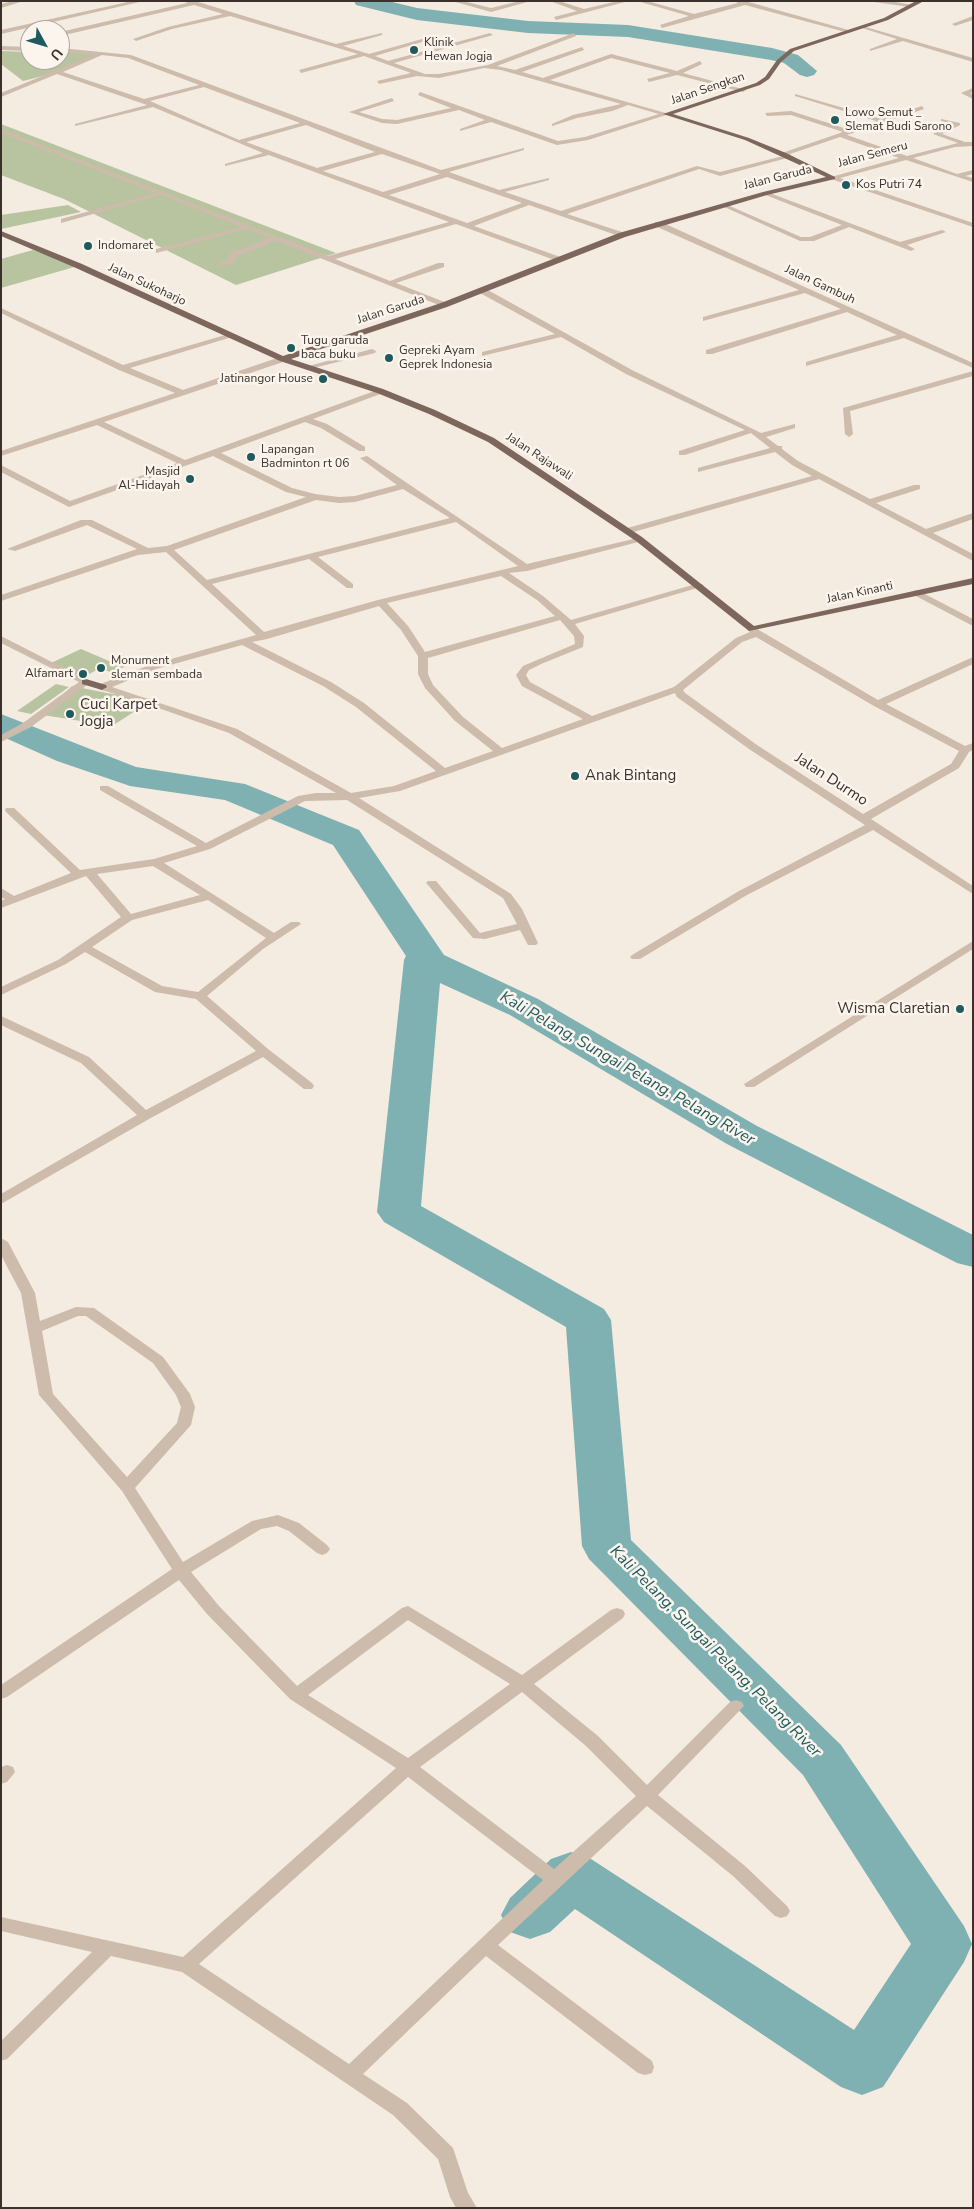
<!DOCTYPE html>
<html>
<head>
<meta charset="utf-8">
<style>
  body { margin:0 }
  #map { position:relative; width:974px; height:2209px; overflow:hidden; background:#f4ebe1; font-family:"Nunito Sans",sans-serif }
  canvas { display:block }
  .frame { position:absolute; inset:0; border:2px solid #3b302b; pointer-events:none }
  .north { position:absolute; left:20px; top:20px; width:50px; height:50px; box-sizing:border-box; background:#fbf5ee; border:1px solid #aea6a0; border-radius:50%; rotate:129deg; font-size:14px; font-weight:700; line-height:20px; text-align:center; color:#3b302b }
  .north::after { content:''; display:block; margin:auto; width:18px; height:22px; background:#1f5a5e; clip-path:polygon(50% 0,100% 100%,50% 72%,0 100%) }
</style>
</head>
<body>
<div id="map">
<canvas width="974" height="2209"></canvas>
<div class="frame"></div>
<div class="north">U</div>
</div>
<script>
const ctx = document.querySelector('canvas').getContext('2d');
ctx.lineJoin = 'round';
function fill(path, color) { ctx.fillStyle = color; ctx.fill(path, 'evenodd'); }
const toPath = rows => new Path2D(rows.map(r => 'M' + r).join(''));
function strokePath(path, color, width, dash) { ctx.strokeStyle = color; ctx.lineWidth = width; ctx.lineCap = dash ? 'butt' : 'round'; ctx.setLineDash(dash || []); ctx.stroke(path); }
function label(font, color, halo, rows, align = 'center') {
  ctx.font = font + ' "Nunito Sans",sans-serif'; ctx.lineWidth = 5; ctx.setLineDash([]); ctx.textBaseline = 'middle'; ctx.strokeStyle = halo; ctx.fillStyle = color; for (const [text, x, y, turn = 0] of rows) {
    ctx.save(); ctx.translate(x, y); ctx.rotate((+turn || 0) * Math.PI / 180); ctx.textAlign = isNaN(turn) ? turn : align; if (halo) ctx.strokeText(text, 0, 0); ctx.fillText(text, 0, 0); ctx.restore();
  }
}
fill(toPath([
  [1,51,30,52,30,60,60,60,60,52,102,53,47,75,23,81,1,64],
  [1,124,336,253,236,285,64,199,1,175],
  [68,205,81,212,1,229,1,215],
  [33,250,78,266,1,288,1,259],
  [81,649,109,661,122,655,136,661,112,673,101,668,83,677,51,663],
  [56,684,69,687,31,714,17,711],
  [72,686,107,693,154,699,112,726,43,715]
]), '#b8c4a0');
fill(toPath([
  [354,1,388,1,417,8,528,21,628,25,772,48,798,55,817,71,814,75,807,77,800,75,784,63,771,60,628,37,528,33,417,20,356,5,354,1],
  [1,714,136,767,245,784,359,830,444,955,538,999,757,1126,973,1235,973,1267,957,1263,727,1144,510,1015,440,983,421,1206,604,1309,611,1320,631,1540,841,1745,964,1926,972,1944,964,1962,883,2087,862,2095,841,2087,575,1909,550,1932,530,1939,510,1932,501,1915,510,1898,551,1859,571,1852,591,1859,854,2030,911,1944,803,1775,589,1559,582,1546,566,1327,384,1222,377,1212,404,960,406,956,333,845,225,800,130,786,57,761,1,736,1,714]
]), '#7fb0b2');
fill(toPath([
  [13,1,24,1,1,8,1,4,13,1],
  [132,1,144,1,1,34,1,30,132,1],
  [185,1,195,1,336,44,382,33,382,35,343,46,369,54,429,37,432,39,375,56,388,61,490,33,493,35,394,63,425,74,439,74,488,65,574,33,576,36,497,66,515,70,582,47,584,50,522,72,543,78,611,54,677,71,700,61,702,64,683,73,746,90,743,92,677,75,649,82,647,79,670,73,611,58,550,80,669,114,588,140,557,145,491,122,460,131,460,129,485,120,459,110,397,124,382,123,349,112,392,98,394,101,359,112,382,119,397,120,451,108,418,95,420,92,558,141,585,137,659,114,628,105,612,111,577,118,552,126,552,124,573,115,621,104,501,70,484,68,439,78,417,76,379,84,377,81,411,73,364,56,301,73,299,70,358,54,230,16,172,29,136,41,133,39,168,27,223,14,194,5,60,36,60,32,187,3,185,1],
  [452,1,463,1,491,8,520,1,531,1,491,12,452,1],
  [550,1,559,1,584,9,618,1,629,1,556,20,554,17,577,11,550,1],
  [637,1,647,1,694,14,738,3,734,1,745,1,852,31,849,33,745,5,662,28,660,25,689,16,637,1],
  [867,1,890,1,913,5,910,7,867,1],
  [973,16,973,20,955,26,952,24,973,16],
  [862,26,973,58,973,62,903,41,870,51,870,49,897,39,862,28,862,26],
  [1,46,30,47,30,51,1,50,1,46],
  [60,48,131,55,441,170,524,148,524,150,449,172,499,190,549,178,549,180,505,192,561,211,697,166,720,172,783,156,782,153,843,132,791,115,767,116,765,113,791,111,850,130,876,121,795,96,795,94,882,119,922,106,924,109,847,135,907,156,958,143,933,134,952,124,941,121,941,119,960,123,960,125,942,134,965,142,973,142,973,146,955,147,913,158,957,174,973,170,973,174,965,176,973,178,973,182,906,160,840,178,973,223,973,227,831,179,831,177,899,158,840,137,790,154,791,157,720,176,699,169,567,214,625,233,625,237,622,237,529,205,474,226,563,258,564,260,560,262,456,224,335,259,390,281,438,263,444,263,444,267,396,283,447,303,447,307,444,307,277,241,237,256,236,262,222,266,218,264,229,259,230,253,270,238,248,229,156,253,156,249,242,227,161,195,61,223,61,219,155,193,1,133,1,129,328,256,449,222,269,155,225,166,225,164,263,153,153,107,75,126,75,124,147,105,57,74,1,97,1,93,93,55,60,52,60,48],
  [102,55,128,58,199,85,144,99,63,72,102,55],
  [204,87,300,123,239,140,150,101,204,87],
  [306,125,375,152,317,168,246,142,306,125],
  [382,154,440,174,383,192,323,171,382,154],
  [447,177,522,203,467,223,389,195,447,177],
  [973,88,973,92,970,93,973,95,973,99,961,93,973,88],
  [763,192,767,192,900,242,942,230,946,232,907,245,915,249,911,251,849,227,814,241,800,241,720,205,725,204,801,237,810,237,842,225,763,194,763,192],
  [655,222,661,222,973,363,973,368,904,338,806,366,806,362,897,335,847,312,712,354,706,354,706,350,841,309,805,293,703,321,703,317,799,290,655,226,655,222],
  [480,289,486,289,632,370,761,433,795,424,795,428,766,437,778,446,782,446,782,449,798,461,870,499,914,485,920,485,920,489,876,503,926,529,973,513,973,519,933,533,973,554,973,561,819,479,630,533,624,533,624,529,812,476,792,465,775,452,698,472,698,468,770,448,751,433,685,455,679,455,679,451,745,430,626,374,561,337,482,356,482,352,555,334,480,293,480,289],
  [1,308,123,365,232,333,232,337,130,368,183,390,280,357,286,357,286,361,104,422,185,460,380,389,384,391,383,393,313,419,327,424,365,447,365,451,359,451,321,428,305,422,221,453,292,488,315,494,339,497,355,496,397,485,360,458,367,456,527,564,642,537,642,541,527,571,509,573,543,596,571,620,696,584,702,584,704,586,575,624,584,636,583,647,541,664,529,670,526,675,530,682,592,716,674,687,736,638,750,632,747,629,752,626,878,700,973,657,973,664,886,704,965,746,973,743,973,750,969,752,959,768,871,819,973,886,973,894,873,830,747,895,640,959,632,959,630,957,632,955,739,891,865,825,749,749,677,697,675,693,400,791,359,798,511,894,522,909,538,943,536,945,528,945,520,930,485,939,473,938,428,885,426,883,428,881,436,881,480,933,517,924,503,898,347,800,305,801,210,849,164,863,274,933,291,922,299,922,301,924,263,949,207,996,268,1049,312,1083,314,1086,312,1089,304,1089,263,1057,149,1119,1,1204,1,1194,137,1115,81,1063,1,1025,1,1016,89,1057,146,1110,256,1051,196,999,155,992,85,952,66,964,1,995,1,987,58,960,121,917,86,876,1,908,1,901,5,899,1,897,1,888,14,896,71,873,6,812,5,810,6,808,14,808,80,870,154,859,197,846,100,790,100,786,108,786,206,843,298,796,316,793,336,793,229,733,133,699,98,689,98,685,150,665,256,635,166,552,138,555,1,601,1,595,137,549,87,525,15,551,7,549,81,520,92,520,148,548,167,546,306,497,286,492,213,456,69,507,1,472,1,465,70,501,177,463,97,425,1,456,1,451,175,393,119,370,1,313,1,308],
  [403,489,450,518,207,580,174,550,316,500,339,503,355,502,403,489],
  [456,522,518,566,378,600,264,632,212,584,309,559,347,588,353,588,353,584,318,557,456,522],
  [501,576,537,600,555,616,425,652,408,626,387,603,501,576],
  [379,606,401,630,418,656,418,674,425,688,455,721,493,751,445,768,364,703,331,682,252,642,267,639,379,606],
  [560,620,574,636,575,644,523,666,516,675,522,686,583,719,502,748,463,717,433,685,428,674,428,658,560,620],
  [756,637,874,706,959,751,951,764,863,814,757,745,685,693,683,690,742,642,756,637],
  [242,645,323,686,356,707,436,771,394,786,351,793,237,729,112,687,156,669,242,645],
  [153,866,200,895,131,914,97,874,153,866],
  [208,900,266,938,198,992,162,986,92,947,132,920,208,900],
  [372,349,376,351,375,353,309,369,305,367,372,349],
  [973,371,973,376,850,411,853,434,849,437,845,434,843,408,973,371],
  [917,590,973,619,973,626,914,595,914,591,917,590],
  [1,636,91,682,31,727,1,742,1,735,23,723,79,682,1,643,1,636],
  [973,941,973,949,754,1087,746,1087,744,1084,973,941],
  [1,1238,8,1242,35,1293,40,1321,76,1307,94,1308,163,1357,190,1394,195,1407,191,1425,135,1488,183,1562,252,1521,278,1515,299,1523,327,1545,330,1549,327,1553,322,1555,317,1553,289,1531,277,1526,261,1529,191,1572,219,1606,297,1686,402,1608,408,1606,522,1675,611,1610,617,1608,623,1610,625,1614,623,1618,534,1684,598,1736,647,1785,730,1702,736,1700,742,1702,744,1706,658,1795,745,1866,787,1906,790,1911,787,1916,781,1918,775,1916,733,1876,647,1806,498,1945,652,2061,654,2067,652,2073,645,2075,638,2073,486,1956,363,2074,407,2103,453,2148,468,2193,477,2208,456,2208,450,2197,438,2159,393,2115,182,1972,111,1956,7,2059,1,2061,1,2041,92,1952,1,1931,1,1917,183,1957,396,1768,290,1699,207,1614,179,1580,7,1697,1,1699,1,1685,172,1569,122,1491,39,1395,21,1293,1,1255,1,1238],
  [78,1316,86,1316,153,1363,176,1395,181,1407,177,1423,127,1477,53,1394,42,1331,78,1316],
  [408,1620,510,1684,408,1758,308,1695,408,1620],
  [522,1692,586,1746,636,1796,554,1869,420,1767,522,1692],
  [408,1777,543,1880,349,2064,199,1964,408,1777],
  [7,1765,13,1767,15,1772,7,1782,1,1784,1,1767,7,1765]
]), '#cdbbac');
fill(toPath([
  [916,1,924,1,888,20,794,51,781,62,769,79,760,85,673,114,749,138,786,153,835,177,835,179,767,195,625,237,447,307,291,359,383,389,435,410,494,438,642,537,754,626,973,578,973,584,749,631,636,541,488,442,429,414,377,393,280,361,76,268,1,236,1,231,82,264,283,356,441,303,619,233,763,192,826,177,745,140,663,114,756,83,765,77,777,60,790,49,884,18,916,1],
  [86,679,106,685,107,687,102,690,82,684,82,680,86,679]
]), '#7d675c');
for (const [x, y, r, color] of [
  [414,50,5,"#1f5a5e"],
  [835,120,5,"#1f5a5e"],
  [846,185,5,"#1f5a5e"],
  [88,246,5,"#1f5a5e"],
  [291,348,5,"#1f5a5e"],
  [389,358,5,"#1f5a5e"],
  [323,379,5,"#1f5a5e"],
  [251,457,5,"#1f5a5e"],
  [190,479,5,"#1f5a5e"],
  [101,668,5,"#1f5a5e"],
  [83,674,5,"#1f5a5e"],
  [70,714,5,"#1f5a5e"],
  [575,776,5,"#1f5a5e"],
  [960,1009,5,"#1f5a5e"]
]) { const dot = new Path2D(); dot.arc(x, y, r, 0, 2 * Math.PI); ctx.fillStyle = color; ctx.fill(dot); strokePath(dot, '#fbf5ee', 2); }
label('12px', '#3b302b', '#fbf5ee', [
  ["Klinik",424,43],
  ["Hewan Jogja",424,57],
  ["Lowo Semut _",845,113],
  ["Slemat Budi Sarono",845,127],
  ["Kos Putri 74",856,185],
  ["Indomaret",98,246],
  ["Tugu garuda",301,341],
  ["baca buku",301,355],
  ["Gepreki Ayam",399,351],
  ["Geprek Indonesia",399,365],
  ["Jatinangor House",313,379,"right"],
  ["Lapangan",261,450],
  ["Badminton rt 06",261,464],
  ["Masjid",180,472,"right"],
  ["Al-Hidayah",180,486,"right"],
  ["Monument",111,661],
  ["sleman sembada",111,675],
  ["Alfamart",73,674,"right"]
], 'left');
label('12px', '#3b302b', '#fbf5ee', [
  ["Jalan Sengkan",708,89,-19],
  ["Jalan Semeru",873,155,-15],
  ["Jalan Garuda",778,178,-14],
  ["Jalan Sukoharjo",147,285,25],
  ["Jalan Gambuh",820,285,25],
  ["Jalan Garuda",391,310,-18],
  ["Jalan Rajawali",539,457,33],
  ["Jalan Kinanti",860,593,-12]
]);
label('15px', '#3b302b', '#fbf5ee', [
  ["Cuci Karpet",80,705],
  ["Jogja",80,722],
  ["Anak Bintang",585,776],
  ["Wisma Claretian",950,1009,"right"]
], 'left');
label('15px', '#3b302b', '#fbf5ee', [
  ["Jalan Durmo",831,780,33]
]);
label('italic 16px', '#1f5a5e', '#fbf5ee', [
  ["Kali Pelang, Sungai Pelang, Pelang River",627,1069,30],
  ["Kali Pelang, Sungai Pelang, Pelang River",715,1652,45]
]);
</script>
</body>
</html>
